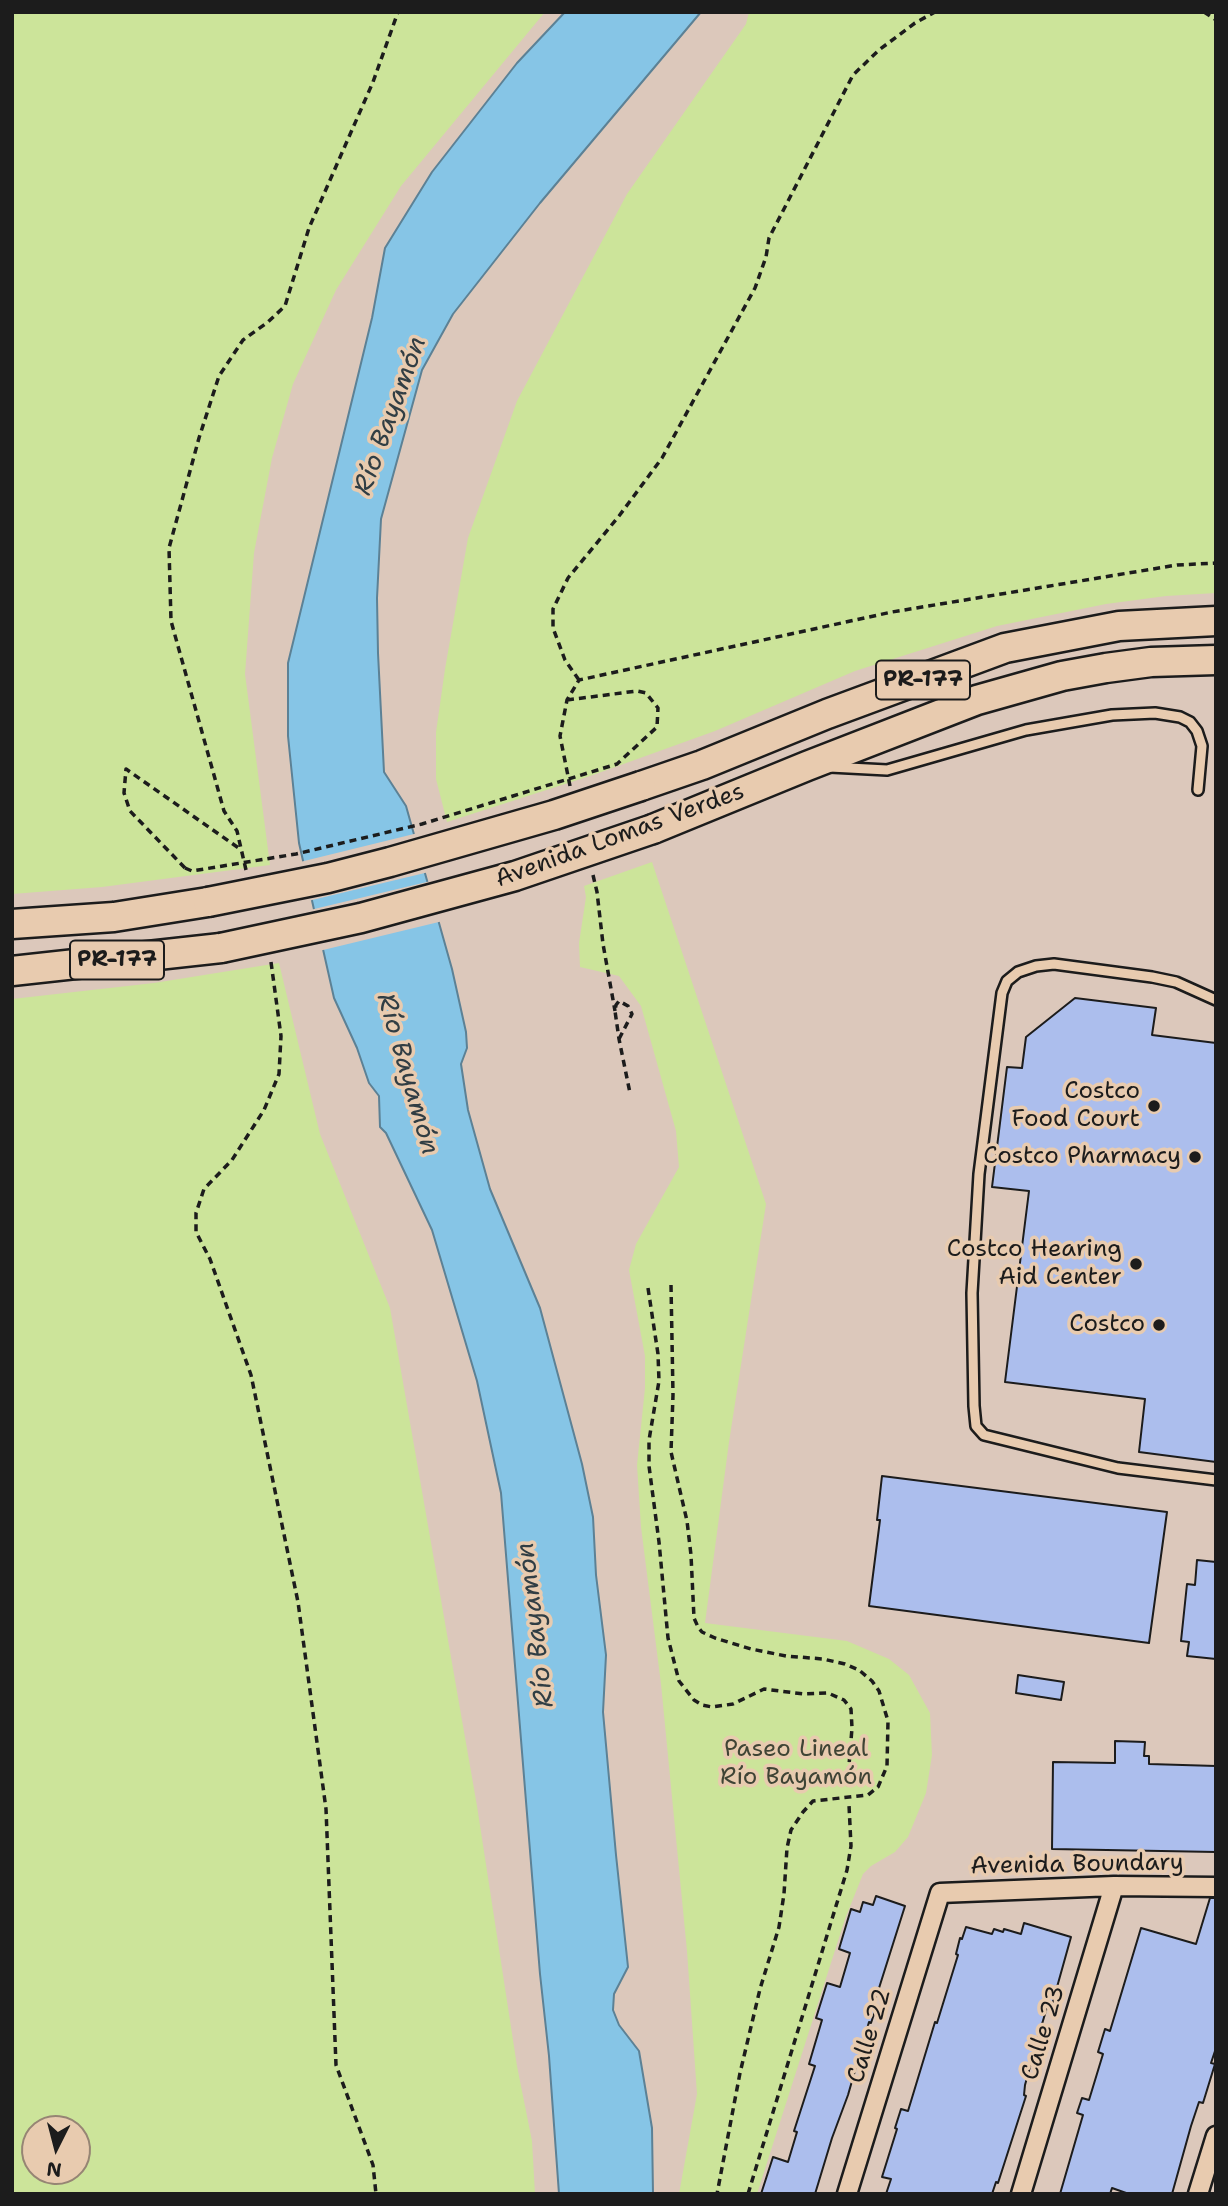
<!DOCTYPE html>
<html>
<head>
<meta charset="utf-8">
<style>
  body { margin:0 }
  #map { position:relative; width:1228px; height:2206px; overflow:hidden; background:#dcc8bb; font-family:"Shantell Sans",sans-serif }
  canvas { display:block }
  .frame { position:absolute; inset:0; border:14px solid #1c1c1c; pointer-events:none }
  .north { position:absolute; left:21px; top:2115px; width:70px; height:70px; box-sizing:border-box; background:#e8cbaf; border:2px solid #968574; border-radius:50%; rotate:186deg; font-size:19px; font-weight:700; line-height:28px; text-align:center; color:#1c1c1c }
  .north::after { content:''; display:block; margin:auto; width:24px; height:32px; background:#1c1c1c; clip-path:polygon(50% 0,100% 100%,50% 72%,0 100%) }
</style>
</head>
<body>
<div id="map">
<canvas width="1228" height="2206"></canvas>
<div class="frame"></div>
<div class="north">N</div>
</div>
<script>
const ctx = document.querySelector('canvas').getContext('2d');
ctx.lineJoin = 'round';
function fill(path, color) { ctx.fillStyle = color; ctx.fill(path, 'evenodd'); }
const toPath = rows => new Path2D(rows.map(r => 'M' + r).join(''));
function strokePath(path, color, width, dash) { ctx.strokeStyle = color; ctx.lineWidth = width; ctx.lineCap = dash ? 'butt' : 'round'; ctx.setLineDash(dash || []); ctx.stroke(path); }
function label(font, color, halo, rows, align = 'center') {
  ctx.font = font + ' "Shantell Sans",sans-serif'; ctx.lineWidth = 7; ctx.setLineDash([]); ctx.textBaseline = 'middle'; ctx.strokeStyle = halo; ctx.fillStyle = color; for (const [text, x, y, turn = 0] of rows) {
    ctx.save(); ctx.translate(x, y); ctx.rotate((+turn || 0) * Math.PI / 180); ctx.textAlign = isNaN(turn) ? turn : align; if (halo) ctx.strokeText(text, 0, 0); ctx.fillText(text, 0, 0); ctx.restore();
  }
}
fill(toPath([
  [12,12,545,12,401,186,336,290,293,384,272,458,254,553,245,674,270,865,102,887,12,894],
  [749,12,1216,12,1216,593,1166,596,1106,604,997,626,855,671,715,731,593,775,447,822,436,779,436,732,445,669,468,538,517,401,627,194,746,24],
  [652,862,766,1204,729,1442,705,1623,847,1641,889,1659,909,1675,930,1713,932,1755,926,1793,908,1837,895,1852,871,1866,863,1874,845,1919,757,2194,679,2194,697,2094,687,1951,661,1684,641,1527,637,1465,645,1388,645,1356,629,1270,636,1244,679,1167,676,1131,641,1006,619,976,580,967,579,943,586,897,584,886],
  [279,963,320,1134,390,1308,477,1806,517,2066,532,2141,535,2194,12,2194,12,999,154,983],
  [77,2129,77,2171,35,2171,35,2129]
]), '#cce49a');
const water = toPath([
  [565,12,701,12,540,203,453,314,422,370,381,519,377,598,378,653,384,772,406,806,452,969,466,1032,467,1048,461,1064,468,1110,490,1189,540,1308,582,1464,593,1517,596,1575,606,1655,603,1712,616,1855,628,1967,614,1994,613,2010,619,2025,639,2051,652,2128,653,2194,559,2194,549,2056,540,1974,501,1493,477,1381,432,1230,386,1133,380,1127,379,1096,369,1083,357,1048,334,998,299,843,288,736,288,663,372,318,385,248,432,172,517,63,565,12]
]);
fill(water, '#86c5e6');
strokePath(water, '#5c8195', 2);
fill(toPath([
  [418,833,429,872,308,901,300,862],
  [431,881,443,921,319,951,310,910]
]), '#dcc8bb');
const building = toPath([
  [1075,998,1156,1008,1152,1035,1216,1043,1216,1462,1139,1452,1145,1399,1005,1382,1029,1191,992,1187,1007,1067,1022,1068,1026,1037,1075,998],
  [882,1476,1167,1512,1149,1643,869,1606,880,1520,877,1520,882,1476],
  [1197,1560,1216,1562,1216,1659,1187,1656,1189,1642,1181,1641,1187,1584,1195,1585,1197,1560],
  [1018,1675,1064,1682,1061,1700,1016,1693,1018,1675],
  [1115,1741,1145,1742,1144,1756,1149,1756,1149,1764,1216,1766,1216,1852,1052,1849,1053,1762,1115,1763,1115,1741],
  [876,1896,905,1906,873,2007,876,2008,871,2023,869,2022,848,2095,832,2138,815,2194,761,2194,773,2157,788,2162,797,2132,794,2131,815,2066,809,2064,822,2020,816,2018,827,1983,840,1987,850,1953,839,1949,851,1909,860,1912,863,1902,873,1905,876,1896],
  [1210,1898,1216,1898,1216,2048,1211,2063,1215,2064,1203,2103,1199,2102,1191,2126,1172,2194,1129,2194,1112,2188,1110,2194,1060,2194,1083,2115,1077,2113,1082,2098,1089,2100,1103,2054,1098,2052,1105,2029,1110,2031,1141,1928,1196,1944,1210,1898],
  [1024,1923,1071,1937,1052,2005,1048,2004,1039,2034,1025,2085,1024,2095,1026,2096,998,2183,996,2182,992,2194,886,2194,891,2179,882,2177,897,2129,895,2128,901,2109,908,2111,935,2022,937,2023,958,1955,956,1954,960,1938,962,1939,966,1927,992,1934,994,1929,1003,1932,1004,1929,1021,1934,1024,1923]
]);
fill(building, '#acbeed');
strokePath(building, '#1c1c1c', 2);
const service = toPath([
  [830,767,887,770,1026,730,1112,715,1155,713,1180,717,1190,722,1197,731,1202,746,1198,790],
  [1216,1000,1176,982,1152,977,1054,964,1036,966,1018,972,1007,981,1002,993,979,1174,972,1293,974,1406,976,1426,984,1435,1118,1468,1216,1480]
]);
const minor = toPath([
  [847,2194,940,1893,1114,1886,1216,1887],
  [1021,2194,1114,1886],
  [1198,2194,1216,2136]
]);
const trunk = toPath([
  [641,786,702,765,827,714,1005,648,1119,626,1216,621],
  [653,829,807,766,977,700,1062,676,1106,668,1151,662,1216,660],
  [12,924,114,917,208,902],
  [12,971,221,948]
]);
strokePath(service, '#1c1c1c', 14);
strokePath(minor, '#1c1c1c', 23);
strokePath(trunk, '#1c1c1c', 33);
strokePath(toPath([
  [1204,12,1216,20],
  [579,680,565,660,553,628,553,609,568,578,619,516,662,458,755,288,766,257,769,238,853,75,879,50,915,23,935,12],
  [567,700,637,691,646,693,658,708,657,727],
  [570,786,560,736,567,700,579,680,892,612,1177,565,1216,563],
  [185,868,130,811,124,793,126,769,240,849],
  [246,870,237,831,224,811,171,621,169,548,199,438,219,376,243,340,268,322,285,306,309,228,373,82,398,12],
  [593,875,597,892,603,944,615,1011],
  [271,962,281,1036,279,1074,264,1110,232,1160,204,1189,196,1213,196,1232,210,1259,251,1375,298,1602,326,1809,336,2065,373,2165,376,2194],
  [619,1039,632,1014,628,1006,619,1001,616,1005,615,1011,619,1039,630,1093],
  [671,1285,673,1395,671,1452,687,1521,691,1555,694,1618,698,1627,702,1632,715,1638,751,1649,786,1656,823,1659,845,1664,859,1670,872,1681,879,1691,888,1721,887,1766,878,1787,868,1795,813,1801,803,1812,791,1830,787,1848,784,1894,779,1927,760,1989,740,2073,717,2194],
  [648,1288,658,1354,659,1381,649,1440,649,1466,659,1542,668,1638,679,1681,694,1700,702,1705,712,1707,733,1704,764,1689,804,1694,828,1693,844,1700,851,1709,852,1728,847,1790],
  [748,2194,847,1870,851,1846,849,1805]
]), '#1c1c1c', 3.5, [7, 5]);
strokePath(service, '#e8cbaf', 9);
strokePath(minor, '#e8cbaf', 18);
strokePath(trunk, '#e8cbaf', 28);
const trunkBridge = toPath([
  [208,902,328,878,390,862,554,815,641,786],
  [221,948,361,918,515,876,653,829]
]);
strokePath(trunkBridge, '#1c1c1c', 33, []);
strokePath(toPath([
  [185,868,192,871,296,854,422,824,617,764,657,727]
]), '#1c1c1c', 3.5, [7, 5]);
strokePath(trunkBridge, '#e8cbaf', 28);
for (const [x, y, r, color] of [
  [1154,1106,7,"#1c1c1c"],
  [1195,1157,7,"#1c1c1c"],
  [1136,1264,7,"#1c1c1c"],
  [1159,1325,7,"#1c1c1c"]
]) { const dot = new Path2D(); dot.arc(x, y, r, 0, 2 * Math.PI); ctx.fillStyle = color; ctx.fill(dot); strokePath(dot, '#e8cbaf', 2.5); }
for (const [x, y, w] of [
  [923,680,94],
  [117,960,94]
]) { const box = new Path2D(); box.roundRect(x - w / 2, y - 19.5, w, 39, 5); ctx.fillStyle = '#e8cbaf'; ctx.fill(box); strokePath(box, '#1c1c1c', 2); }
label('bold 23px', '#1c1c1c', null, [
  ["PR-177",923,680],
  ["PR-177",117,960]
]);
label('24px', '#1c1c1c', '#e8cbaf', [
  ["Avenida Lomas Verdes",620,836,-20],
  ["Avenida Boundary",1077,1865,-1],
  ["Calle 23",1044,2033,-73],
  ["Calle 22",870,2036,-73]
]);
label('24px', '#1c1c1c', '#e8cbaf', [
  ["Costco",1140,1092],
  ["Food Court",1140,1120],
  ["Costco Pharmacy",1181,1157],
  ["Costco Hearing",1122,1250],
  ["Aid Center",1122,1278],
  ["Costco",1145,1325]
], 'right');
label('24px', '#3f4435', '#e8cbaf', [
  ["Paseo Lineal",796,1750],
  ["Río Bayamón",796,1778]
]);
label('italic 26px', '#313e44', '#e8cbaf', [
  ["Río Bayamón",391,416,-70],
  ["Río Bayamón",407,1074,74],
  ["Río Bayamón",536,1625,-97]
]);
</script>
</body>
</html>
